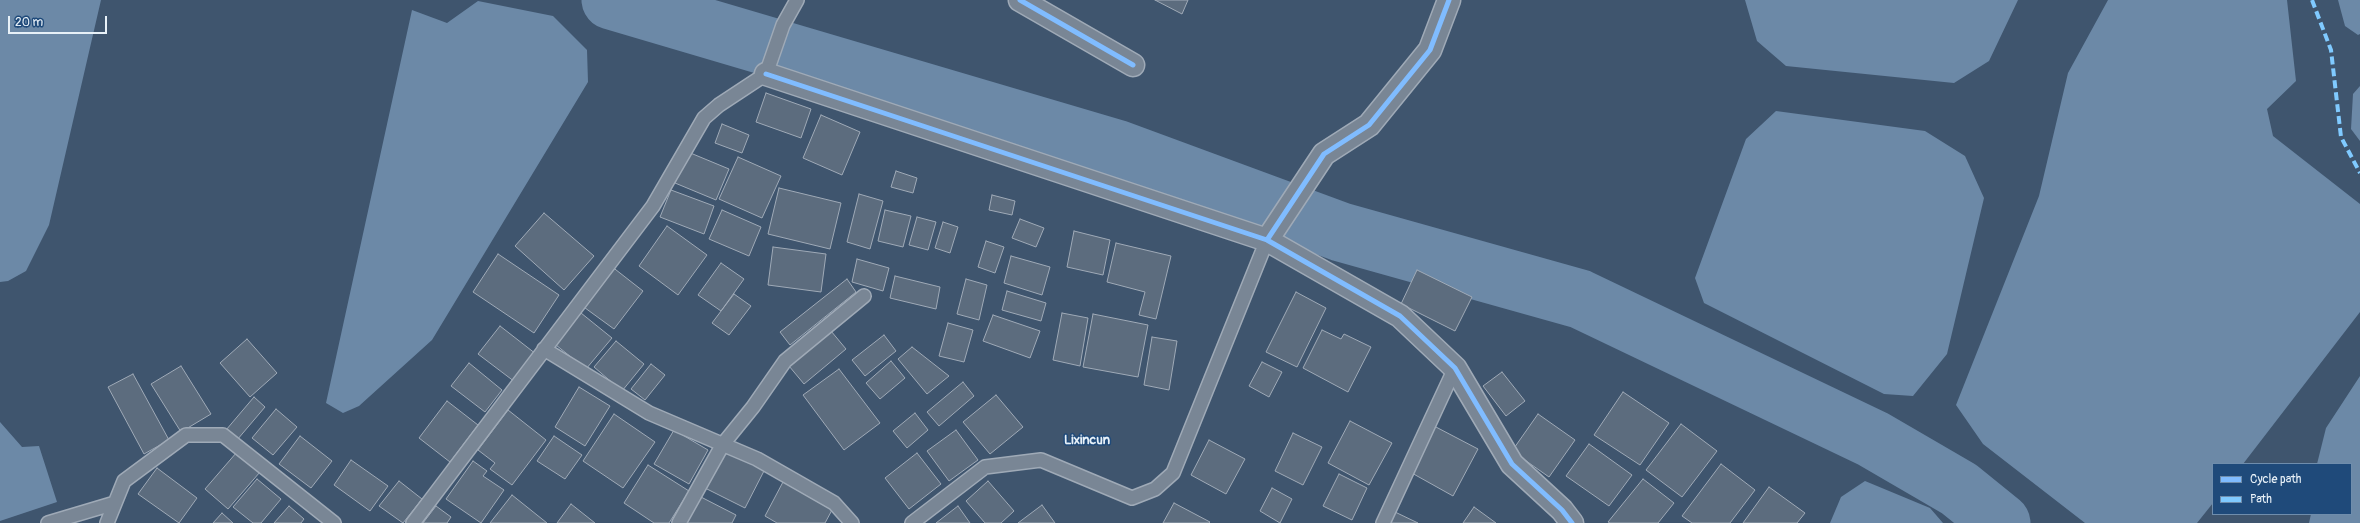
<!DOCTYPE html>
<html>
<head>
<meta charset="utf-8">
<style>
  body { margin:0 }
  #map { position:relative; width:2360px; height:523px; overflow:hidden; background:#3f556e; font-family:Pangolin,sans-serif }
  canvas { display:block }
  .legend { position:absolute; left:2212px; top:463px; width:140px; height:52px; box-sizing:border-box; background:#1f4a7a; border:1px solid #6f8dac; margin:0; padding:5px 7px; list-style:none; font-size:12px; color:#e8f1f8 }
  .legend li { display:flex; align-items:center; gap:8px; height:20px }
  .legend b { width:20px; border:1px solid #6f8dac }
  .scale { position:absolute; left:8px; top:16px; width:99px; height:18px; box-sizing:border-box; border:2px solid #e8f1f8; border-top:0; padding-left:5px; font-size:12px; line-height:14px; white-space:nowrap; color:#e8f1f8; -webkit-text-stroke:3px #1f4a7a; paint-order:stroke }
</style>
</head>
<body>
<div id="map">
<canvas width="2360" height="523"></canvas>
<ul class="legend">
<li><b style="height:5px;background:#80bcff"></b>Cycle path</li>
<li><b style="height:5px;background:#80caff"></b>Path</li>
</ul>
<div class="scale">20 m</div>
</div>
<script>
const ctx = document.querySelector('canvas').getContext('2d');
ctx.lineJoin = 'round';
function fill(path, color) { ctx.fillStyle = color; ctx.fill(path, 'evenodd'); }
const toPath = rows => new Path2D(rows.map(r => 'M' + r).join(''));
function strokePath(path, color, width, dash) { ctx.strokeStyle = color; ctx.lineWidth = width; ctx.lineCap = dash ? 'butt' : 'round'; ctx.setLineDash(dash || []); ctx.stroke(path); }
function label(font, color, halo, rows, align = 'center') {
  ctx.font = font + ' Pangolin,sans-serif'; ctx.lineWidth = 3; ctx.setLineDash([]); ctx.textBaseline = 'middle'; ctx.strokeStyle = halo; ctx.fillStyle = color; for (const [text, x, y, turn = 0] of rows) {
    ctx.save(); ctx.translate(x, y); ctx.rotate((+turn || 0) * Math.PI / 180); ctx.textAlign = isNaN(turn) ? turn : align; if (halo) ctx.strokeText(text, 0, 0); ctx.fillText(text, 0, 0); ctx.restore();
  }
}
fill(toPath([
  [0,0,101,0,49,225,26,271,8,281,0,282],
  [1745,0,2018,0,1989,61,1954,83,1786,66,1757,41],
  [2108,0,2287,0,2296,81,2267,109,2273,136,2360,204,2360,312,2243,464,2213,464,2213,503,2197,523,2085,523,1983,444,1956,405,2039,196,2068,73],
  [2338,0,2360,0,2360,34,2358,35,2345,26],
  [478,1,553,16,587,50,588,82,432,340,359,406,343,413,326,403,412,10,447,23],
  [2360,86,2360,141,2351,129,2353,94],
  [1776,111,1925,131,1965,156,1984,198,1947,354,1913,396,1884,394,1704,303,1695,278,1746,139],
  [2360,376,2360,523,2309,523,2311,514,2351,514,2351,464,2317,464,2326,428],
  [0,422,22,447,39,446,57,502,0,521],
  [1865,481,1930,508,1943,523,1830,523,1841,497]
]), '#6c89a7');
strokePath(toPath([
  [611,0,1116,149,1341,232,1580,299,1873,439,1959,489,2001,523]
]), '#6c89a7', 59);
const building = toPath([
  [1155,0,1188,0,1182,14,1155,0],
  [766,93,811,109,801,138,756,122,766,93],
  [821,115,860,132,842,175,803,158,821,115],
  [722,124,749,135,742,153,715,143,722,124],
  [688,152,729,169,716,200,675,183,688,152],
  [738,157,781,176,762,218,719,199,738,157],
  [896,171,917,178,913,193,891,187,896,171],
  [779,188,841,203,830,249,768,234,779,188],
  [671,190,714,206,704,234,660,217,671,190],
  [859,194,883,201,870,249,847,242,859,194],
  [992,195,1015,201,1012,215,989,210,992,195],
  [722,210,761,227,749,256,709,239,722,210],
  [885,210,911,216,903,247,878,241,885,210],
  [544,213,594,256,564,290,515,246,544,213],
  [917,217,936,222,928,250,909,245,917,217],
  [1020,219,1044,228,1036,247,1012,238,1020,219],
  [943,222,958,227,950,253,935,248,943,222],
  [667,226,707,255,678,295,639,266,667,226],
  [1074,231,1110,240,1103,275,1067,267,1074,231],
  [986,241,1004,247,995,273,978,267,986,241],
  [1116,243,1171,256,1156,319,1139,315,1145,292,1107,282,1116,243],
  [773,247,826,254,821,292,768,285,773,247],
  [498,254,559,295,534,333,473,292,498,254],
  [1011,256,1050,267,1042,295,1004,283,1011,256],
  [857,259,889,268,883,291,852,282,857,259],
  [721,263,744,279,721,311,698,295,721,263],
  [611,266,643,291,614,329,581,305,611,266],
  [1417,270,1472,297,1455,331,1401,304,1417,270],
  [895,276,940,287,936,309,890,298,895,276],
  [847,279,856,292,790,345,780,332,847,279],
  [966,279,987,285,979,320,957,314,966,279],
  [1007,291,1046,303,1041,321,1002,310,1007,291],
  [1296,292,1326,308,1297,367,1266,352,1296,292],
  [734,294,751,306,729,335,712,323,734,294],
  [581,313,612,338,586,369,556,345,581,313],
  [1062,313,1088,318,1080,366,1053,360,1062,313],
  [1093,314,1148,325,1138,377,1083,367,1093,314],
  [993,315,1040,331,1030,358,983,341,993,315],
  [948,323,973,330,964,362,939,356,948,323],
  [500,326,536,354,515,382,478,354,500,326],
  [1322,330,1341,339,1344,334,1371,347,1348,392,1303,368,1322,330],
  [831,331,846,349,804,384,789,366,831,331],
  [884,335,896,351,865,376,852,360,884,335],
  [1152,337,1177,341,1169,390,1144,385,1152,337],
  [247,339,277,373,250,397,220,363,247,339],
  [616,341,644,364,622,391,594,367,616,341],
  [912,347,949,376,927,394,898,359,912,347],
  [891,361,905,378,880,399,866,383,891,361],
  [1262,362,1282,372,1269,397,1249,386,1262,362],
  [469,363,502,390,485,412,451,386,469,363],
  [651,364,665,375,645,400,631,389,651,364],
  [181,366,211,414,181,432,151,384,181,366],
  [839,369,880,423,844,450,803,395,839,369],
  [1502,372,1525,401,1506,416,1483,386,1502,372],
  [133,374,169,440,144,454,108,387,133,374],
  [963,382,974,396,939,426,927,412,963,382],
  [579,387,610,406,585,446,555,427,579,387],
  [1623,392,1669,423,1640,465,1594,435,1623,392],
  [996,395,1023,427,990,454,963,422,996,395],
  [254,397,265,407,237,440,226,430,254,397],
  [447,401,478,425,450,462,419,438,447,401],
  [276,409,297,427,273,455,252,438,276,409],
  [508,410,546,440,512,485,490,469,495,463,478,450,508,410],
  [915,413,928,430,907,448,893,431,915,413],
  [614,414,655,442,623,488,583,461,614,414],
  [1538,414,1575,440,1549,477,1512,451,1538,414],
  [1350,421,1392,443,1369,485,1328,463,1350,421],
  [1681,424,1717,451,1682,497,1646,470,1681,424],
  [1434,426,1478,449,1453,496,1410,472,1434,426],
  [674,430,708,450,689,484,654,464,674,430],
  [956,430,978,460,949,481,927,451,956,430],
  [1293,433,1322,447,1303,485,1275,471,1293,433],
  [300,436,332,461,311,488,279,464,300,436],
  [554,436,582,455,565,479,537,461,554,436],
  [1209,440,1245,459,1226,494,1191,475,1209,440],
  [1589,444,1632,475,1609,506,1566,476,1589,444],
  [724,448,765,469,745,508,705,488,724,448],
  [237,452,260,472,228,509,205,489,237,452],
  [917,453,941,484,909,509,885,478,917,453],
  [351,460,388,486,370,511,334,485,351,460],
  [473,461,487,471,483,476,504,490,481,523,446,499,473,461],
  [1721,464,1755,490,1730,523,1692,523,1682,516,1721,464],
  [648,465,689,491,669,523,654,523,624,503,648,465],
  [157,468,197,498,179,523,138,494,157,468],
  [1339,474,1367,488,1352,520,1323,506,1339,474],
  [257,479,281,499,261,523,253,523,233,507,257,479],
  [1643,479,1674,503,1658,523,1610,523,1608,522,1643,479],
  [399,481,422,499,403,523,379,506,399,481],
  [988,481,1014,511,1001,523,985,523,966,501,988,481],
  [783,482,832,510,825,523,777,523,765,516,783,482],
  [1769,487,1805,513,1797,523,1743,523,1769,487],
  [1272,488,1292,499,1280,523,1260,511,1272,488],
  [512,495,547,523,490,523,512,495],
  [699,496,736,515,732,523,685,523,699,496],
  [1174,503,1210,522,1209,523,1163,523,1174,503],
  [571,504,595,523,557,523,571,504],
  [1042,505,1055,523,1018,523,1042,505],
  [289,506,304,519,301,523,274,523,289,506],
  [436,506,451,517,447,523,423,523,436,506],
  [958,506,970,523,936,523,958,506],
  [1474,507,1496,523,1463,523,1474,507],
  [1395,512,1418,523,1390,523,1395,512],
  [222,513,233,523,213,523,222,513]
]);
fill(building, '#5c6c7e');
strokePath(building, '#9faab7', 1);
const service = toPath([
  [544,349,649,413,757,459,834,503,852,523],
  [48,523,115,503],
  [107,523,124,481,186,435,223,435,334,523],
  [413,523,653,206,704,118,719,105,766,74,783,25,797,0],
  [679,523,723,444,753,407,785,361,864,296],
  [912,523,985,467,1041,460,1132,498,1155,489,1173,473,1267,240],
  [1383,523,1455,368]
]);
const minor = toPath([
  [1020,0,1133,65],
  [766,74,1267,240,1400,316,1455,368,1512,464,1562,510,1572,523],
  [1267,240,1324,154,1369,125,1430,50,1449,0]
]);
strokePath(service, '#9faab7', 16);
strokePath(minor, '#9faab7', 25);
strokePath(service, '#798695', 13);
strokePath(minor, '#798695', 22);
strokePath(toPath([
  [2312,0,2331,50,2341,137,2360,173]
]), '#80caff', 4, [8, 4]);
strokePath(toPath([
  [1020,0,1133,65],
  [766,74,1267,240,1400,316,1455,368,1512,464,1562,510,1572,523],
  [1267,240,1324,154,1369,125,1430,50,1449,0]
]), '#80bcff', 5);
label('bold 13px', '#e8f1f8', '#1f4a7a', [
  ["Lixincun",1087,441]
]);
</script>
</body>
</html>
